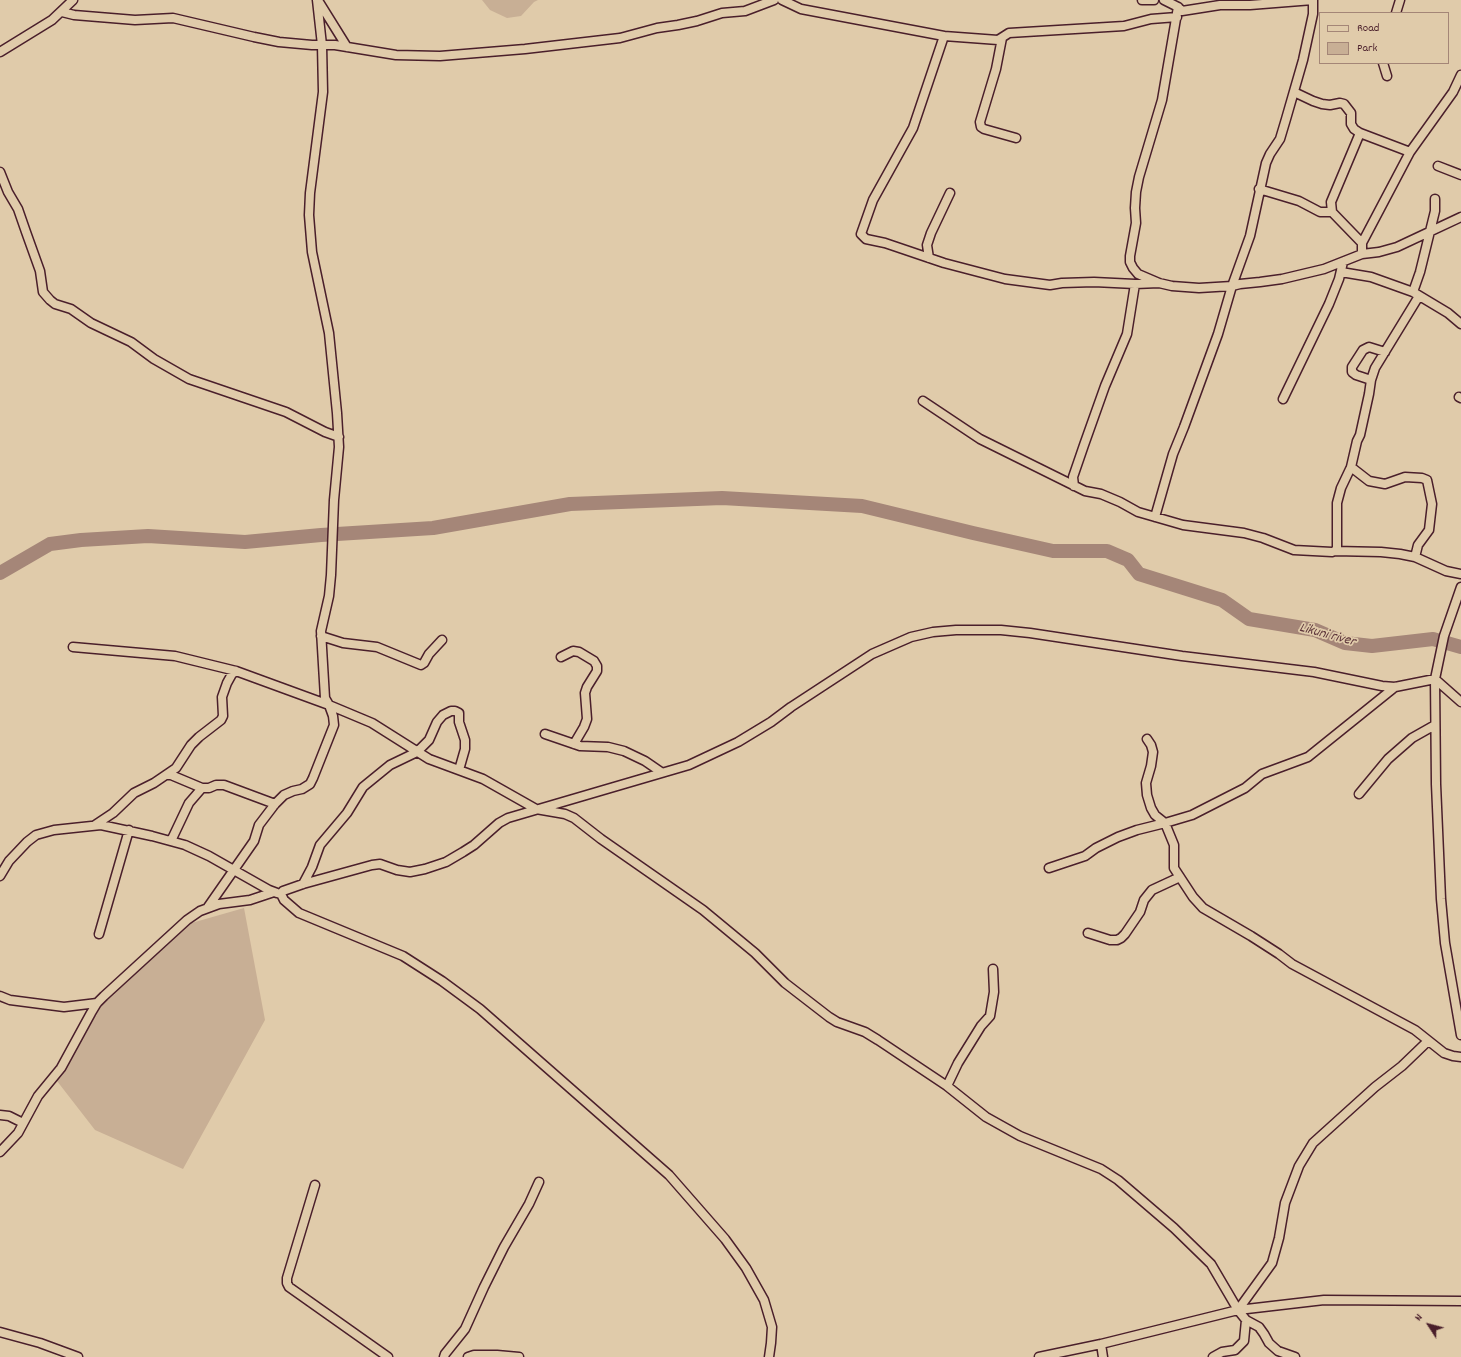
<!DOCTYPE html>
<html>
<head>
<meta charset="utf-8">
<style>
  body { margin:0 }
  #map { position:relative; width:1461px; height:1357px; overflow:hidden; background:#e0cbaa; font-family:Dekko,sans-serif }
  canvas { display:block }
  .legend { position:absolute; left:1319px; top:12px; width:130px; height:52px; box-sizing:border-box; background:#e0cbaa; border:1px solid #a48677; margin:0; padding:5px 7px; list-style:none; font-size:12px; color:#4a1f2b }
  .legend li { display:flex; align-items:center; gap:8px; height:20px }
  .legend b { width:20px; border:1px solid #a48677 }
  .north { position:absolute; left:1409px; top:1305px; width:40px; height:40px; -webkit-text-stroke:3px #e0cbaa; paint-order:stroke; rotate:306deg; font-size:11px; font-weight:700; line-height:16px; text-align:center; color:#4a1f2b }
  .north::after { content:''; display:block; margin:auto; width:14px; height:18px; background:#4a1f2b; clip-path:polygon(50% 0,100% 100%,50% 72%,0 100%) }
</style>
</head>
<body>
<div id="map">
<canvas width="1461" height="1357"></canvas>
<ul class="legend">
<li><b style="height:5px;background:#e0cbaa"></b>Road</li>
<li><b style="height:11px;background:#c8af95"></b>Park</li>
</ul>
<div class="north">N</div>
</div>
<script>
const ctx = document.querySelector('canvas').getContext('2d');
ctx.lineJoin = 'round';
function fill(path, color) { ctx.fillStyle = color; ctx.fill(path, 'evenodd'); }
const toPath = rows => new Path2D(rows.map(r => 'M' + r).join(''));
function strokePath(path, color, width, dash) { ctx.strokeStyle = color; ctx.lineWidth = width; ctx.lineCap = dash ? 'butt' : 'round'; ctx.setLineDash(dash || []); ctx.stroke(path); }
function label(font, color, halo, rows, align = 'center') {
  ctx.font = font + ' Dekko,sans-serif'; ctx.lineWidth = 3.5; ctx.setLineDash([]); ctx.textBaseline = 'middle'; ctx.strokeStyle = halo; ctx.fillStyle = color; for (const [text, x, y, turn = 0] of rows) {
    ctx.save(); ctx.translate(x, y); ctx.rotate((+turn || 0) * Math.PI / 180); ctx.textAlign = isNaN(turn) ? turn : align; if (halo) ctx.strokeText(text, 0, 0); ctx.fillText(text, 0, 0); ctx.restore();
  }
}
fill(toPath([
  [482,0,538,0,534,2,521,16,507,18,490,10],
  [244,908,265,1020,183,1169,95,1130,57,1081,102,1003,188,924]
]), '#c8af95');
strokePath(toPath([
  [0,573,50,544,81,540,148,536,245,542,321,535,433,528,570,504,722,498,862,506,973,533,1053,551,1107,551,1128,560,1139,574,1222,600,1249,619,1315,630,1345,643,1372,646,1433,639,1461,647]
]), '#a58678', 14);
const minor = toPath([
  [317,0,322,45,323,92,310,193,309,215,312,252,329,333,337,413,339,447,334,500,331,575,329,596,321,631,325,698,329,705,372,723,429,759,483,779,536,809,565,814,574,818,601,839,703,910,755,953,785,983,829,1017,837,1022,865,1032,878,1040,947,1086,986,1117,1020,1136,1101,1169,1118,1180,1174,1228,1211,1264,1238,1310,1246,1320,1244,1341,1235,1350,1222,1352,1213,1357],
  [782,0,801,9,944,36],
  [1142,0,1154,0],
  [1164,0,1178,7,1182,11,1220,5,1250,5,1313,0],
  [319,2,347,47],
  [1178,7,1162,100,1139,177,1136,192,1135,208,1136,223,1130,256,1130,262,1133,268,1138,274,1159,283,1172,286,1199,288,1232,286,1240,284,1260,282,1282,279,1324,269,1362,254,1379,252,1397,247,1461,217],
  [62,12,74,15,135,20,173,18,254,37,279,42,312,45,335,45,396,55,440,56,525,49,620,38,657,28,678,25,697,21,722,13,745,11,774,0],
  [1396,13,1400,0],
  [1002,38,996,69,980,122,981,127,984,129,1016,138],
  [0,52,52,20,73,0],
  [1383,63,1387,76],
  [1294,92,1313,101,1322,104,1330,105,1340,103,1344,104,1351,113,1351,124,1354,129,1360,133,1410,152],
  [1360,133,1331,202,1332,212,1362,243],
  [1438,166,1461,175],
  [0,172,8,192,18,209,26,232,40,271,43,292,50,300,55,304,71,309,91,323,131,342,154,359,189,379,286,412,325,432,339,437],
  [1259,189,1299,201,1320,212,1332,212],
  [1362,254,1362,243,1410,152,1453,92,1461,75],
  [929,258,927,245,931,233,950,193],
  [1341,272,1371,277,1413,292,1448,313,1461,324],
  [1159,283,1135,284,1094,282,1062,283,1050,285,1005,279,944,263,885,243,866,239,861,234,873,200,913,128,944,36,998,40,1009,33,1124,26,1151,19,1177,17],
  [1413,292,1420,272,1435,211,1435,199],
  [1371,380,1356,375,1352,372,1352,367,1363,350,1369,347,1385,352],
  [1459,397,1461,398],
  [1283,399,1329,304,1339,279,1343,262],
  [923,401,980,439,1085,491,1101,494,1120,502,1138,512,1183,525,1244,533,1263,538,1294,550,1332,552,1335,551,1337,548,1337,503,1341,488,1351,467,1357,441,1360,435,1369,394,1371,380,1375,368,1419,296],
  [1351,467,1369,481,1385,484,1405,477,1422,478,1427,480,1432,504,1429,530,1418,545,1415,557],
  [1074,486,1073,477,1084,445,1105,386,1127,334,1135,284],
  [1155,517,1173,454,1184,427,1218,334,1232,286,1250,236,1266,163,1270,154,1280,139,1286,119,1303,60,1313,14,1313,0],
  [1335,551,1381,552,1400,554,1415,557,1446,571,1461,574],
  [1461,587,1444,636,1435,679,1436,784,1441,899,1445,943,1461,1035],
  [321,636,343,643,377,647,421,665,424,663,429,654,442,640],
  [73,647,175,656,236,671,329,705,333,716,334,725,313,778,310,784,302,789,293,791,284,795,275,804,259,825,254,841,208,907],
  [561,657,573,651,579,652,594,661,597,666,597,671,587,687,585,693,587,719,584,727,574,744],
  [545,734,580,746,608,747,624,751,645,761,661,772],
  [1147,739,1151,745,1153,752,1151,766,1146,783,1147,795,1151,808,1155,815,1165,823,1174,845,1174,868,1193,897,1203,908,1251,936,1279,954,1292,964,1415,1030,1444,1053,1453,1056,1461,1057],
  [167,775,171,775,202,788,209,788,216,785,224,785,275,804],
  [1359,794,1388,759,1412,738,1435,725],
  [95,825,113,813,134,793,154,783,176,768,191,745,199,737,221,720,223,716,222,697,227,683,232,674,236,671],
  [171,841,189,803,202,788],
  [1049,868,1085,856,1096,848,1118,837,1137,830,1165,823,1192,815,1245,788,1262,774,1308,757,1395,687],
  [0,876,9,861,27,842,36,835,54,830,101,825,152,836,185,845,209,856,269,890,277,893],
  [303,884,312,867,320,845,347,813,363,787,390,765,417,752,429,740,437,722,443,715,451,711,455,711,459,713,459,722,465,740,465,749,459,770],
  [1088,933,1110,940,1117,940,1121,938,1125,934,1140,912,1144,900,1152,890,1180,877],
  [99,934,129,830],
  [0,996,10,1000,64,1007,97,1003],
  [947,1086,958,1063,981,1026,990,1016,994,992,993,969],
  [0,1115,9,1116,23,1123],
  [0,1152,18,1133,38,1096,61,1068,91,1013,97,1003,104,996,187,920,200,911,219,904,250,900,274,892],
  [315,1185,287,1278,287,1283,289,1287,388,1357],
  [1238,1310,1272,1263,1279,1238,1285,1203,1299,1166,1313,1143,1375,1087,1402,1066,1428,1041],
  [1246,1320,1259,1327,1264,1334,1269,1343,1278,1351,1295,1357],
  [0,1332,40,1343,78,1357],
  [1101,1344,1103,1357],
  [444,1357,445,1354,465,1329,484,1287,504,1247,529,1204,539,1182],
  [468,1357,474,1355,497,1355,519,1357],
  [769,1357,771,1343,772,1327,764,1300,746,1268,725,1239,669,1175,480,1009,442,981,403,956,299,913,284,900,281,894,283,891,303,884,372,865,380,864,397,870,410,872,425,869,446,862,463,852,474,845,499,823,508,818,689,765,738,742,771,722,791,707,872,654,911,637,933,632,956,630,1001,630,1030,633,1182,656,1314,672,1382,686,1395,687,1435,679,1461,702],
  [1039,1357,1101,1344,1238,1310,1324,1300,1461,1301]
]);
strokePath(minor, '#4a1f2b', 11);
strokePath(minor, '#e0cbaa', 8);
label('italic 14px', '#5c343a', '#e0cbaa', [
  ["Likuni river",1327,636,15]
]);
</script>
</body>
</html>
